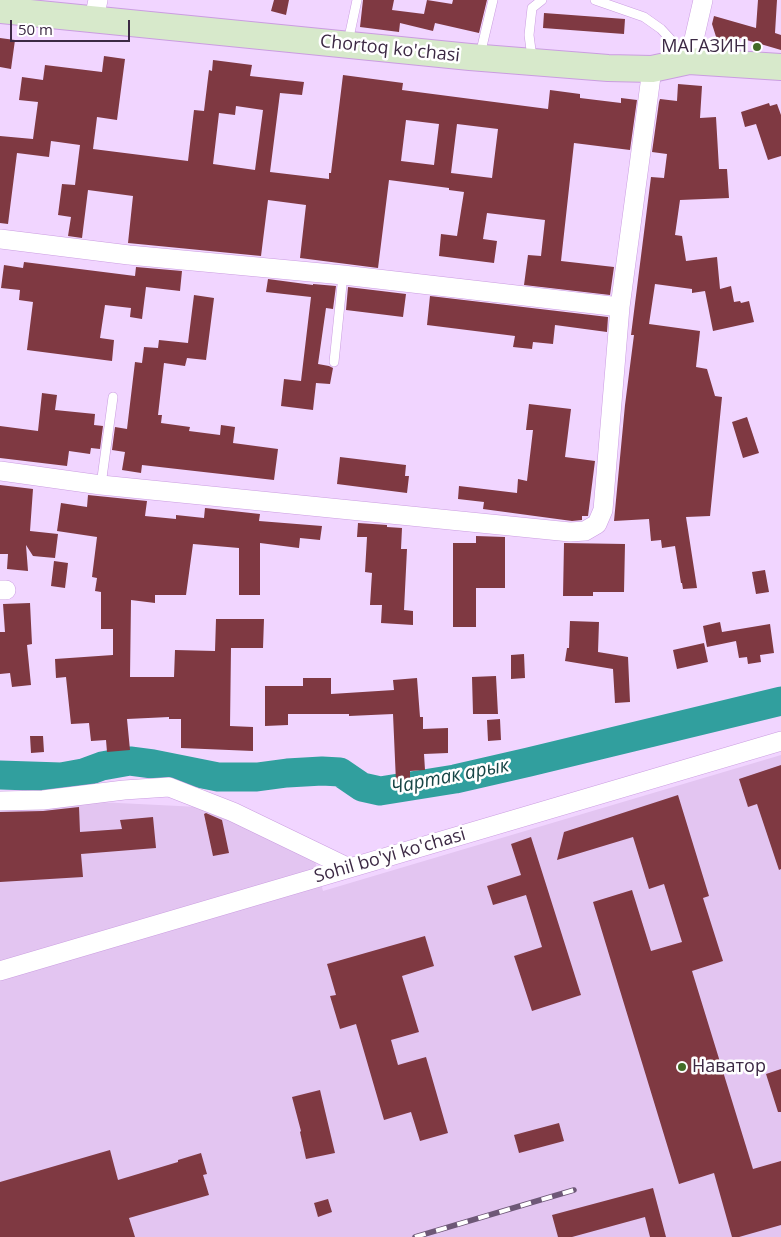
<!DOCTYPE html>
<html>
<head>
<meta charset="utf-8">
<style>
  body { margin:0 }
  #map { position:relative; width:781px; height:1237px; overflow:hidden; background:#f1d5ff; font-family:"Open Sans",sans-serif }
  canvas { display:block }
  .scale { position:absolute; left:10px; top:20px; width:120px; height:22px; box-sizing:border-box; border:2px solid #3c2944; border-top:0; padding-left:6px; font-size:15px; line-height:18px; white-space:nowrap; color:#3c2944; -webkit-text-stroke:4px #fff; paint-order:stroke }
</style>
</head>
<body>
<div id="map">
<canvas width="781" height="1237"></canvas>
<div class="scale">50 m</div>
</div>
<script>
const ctx = document.querySelector('canvas').getContext('2d');
ctx.lineJoin = 'round';
function fill(path, color) { ctx.fillStyle = color; ctx.fill(path, 'evenodd'); }
const toPath = rows => new Path2D(rows.map(r => 'M' + r).join(''));
function strokePath(path, color, width, dash) { ctx.strokeStyle = color; ctx.lineWidth = width; ctx.lineCap = dash ? 'butt' : 'round'; ctx.setLineDash(dash || []); ctx.stroke(path); }
function label(font, color, halo, rows, align = 'center') {
  ctx.font = font + ' "Open Sans",sans-serif'; ctx.lineWidth = 5; ctx.setLineDash([]); ctx.textBaseline = 'middle'; ctx.strokeStyle = halo; ctx.fillStyle = color; for (const [text, x, y, turn = 0] of rows) {
    ctx.save(); ctx.translate(x, y); ctx.rotate((+turn || 0) * Math.PI / 180); ctx.textAlign = isNaN(turn) ? turn : align; if (halo) ctx.strokeText(text, 0, 0); ctx.fillText(text, 0, 0); ctx.restore();
  }
}
fill(toPath([
  [781,755,781,1237,0,1237,0,807,78,801,219,808,314,857,323,891]
]), '#e3c5f1');
strokePath(toPath([
  [0,775,61,777,83,773,102,766,130,761,153,764,218,777,257,777,287,773,322,771,340,772,362,787,380,791,455,779,529,762,781,701]
]), '#319f9e', 29);
fill(toPath([
  [274,0,289,0,286,15,271,11],
  [363,0,394,0,392,10,424,14,427,0,452,4,453,0,487,0,479,33,435,23,433,31,400,23,399,32,360,27],
  [758,0,777,0,775,33,781,35,781,50,740,38,737,49,718,43,712,24,714,16,756,28],
  [544,13,625,19,624,34,543,28],
  [0,38,15,40,11,69,0,67],
  [104,56,125,59,117,120,97,117,93,149,188,161,194,110,204,111,209,70,212,71,213,60,252,65,250,76,304,82,302,95,280,93,270,172,329,179,329,173,331,173,343,75,403,83,402,90,548,109,550,90,580,94,580,98,621,103,621,98,637,100,630,150,574,143,561,261,614,267,610,295,524,285,528,255,541,256,545,220,487,213,483,239,497,241,494,263,439,256,441,234,457,236,464,192,449,190,449,188,389,180,378,268,300,258,306,205,268,200,261,256,128,243,133,196,88,190,82,238,68,236,71,217,58,215,62,184,75,185,80,145,51,141,49,157,17,153,8,224,0,223,0,136,33,139,38,102,19,100,22,77,43,80,45,65,102,72],
  [236,106,263,110,255,170,213,164,219,113,235,115],
  [406,120,439,124,434,165,401,161],
  [457,124,498,129,492,178,451,173],
  [678,84,702,86,700,118,716,117,719,169,727,169,729,198,680,200,675,235,682,236,686,261,717,257,720,289,731,286,734,302,740,301,741,303,749,301,754,322,713,331,705,291,692,293,692,289,655,284,649,324,700,331,696,367,707,369,715,396,722,397,710,516,686,517,697,588,683,589,682,583,681,583,675,546,662,548,661,540,651,541,649,519,614,521,625,405,634,335,631,335,651,177,664,178,667,154,652,152,659,102,660,99,677,101],
  [769,103,770,106,777,104,781,115,781,156,768,160,756,124,745,127,741,112],
  [24,262,135,276,136,267,182,271,180,291,146,287,142,319,130,317,131,308,105,305,100,338,114,340,112,361,27,350,33,302,19,300,20,290,1,288,4,265,23,268],
  [268,279,313,285,313,284,336,286,333,309,326,308,318,364,329,366,333,368,330,384,316,383,313,410,281,406,284,379,301,381,311,297,266,292],
  [348,287,406,294,403,317,346,310],
  [194,295,214,298,206,360,187,358,185,366,164,363,158,415,162,415,161,423,190,427,189,431,220,435,221,425,235,427,233,443,278,449,274,480,142,465,141,473,122,470,125,452,112,450,115,427,127,429,135,362,142,363,144,347,158,348,159,340,188,343],
  [430,296,608,317,607,332,555,325,553,344,533,342,532,349,513,347,515,336,427,325],
  [42,393,57,395,55,410,95,414,94,425,103,426,100,449,91,448,90,454,69,451,67,466,0,458,0,426,38,431],
  [529,404,571,409,565,457,595,461,588,516,582,516,582,520,572,521,483,509,484,502,458,499,459,486,517,493,518,479,527,481,533,430,526,430],
  [747,417,759,453,743,458,732,422],
  [340,457,406,465,405,476,409,476,407,493,337,484],
  [0,485,33,489,30,531,58,534,55,558,33,556,26,545,28,571,7,569,8,554,0,554],
  [88,495,147,501,145,516,176,519,176,515,204,518,205,508,260,514,259,521,322,526,320,540,300,538,299,548,260,543,260,595,239,595,239,548,193,544,186,595,155,595,155,603,131,600,130,677,174,677,175,650,215,651,216,619,264,619,263,648,231,648,230,726,253,727,253,751,181,748,181,719,169,719,169,717,127,719,130,750,107,752,106,740,91,741,89,723,71,724,66,677,56,678,55,659,113,655,113,629,101,629,101,592,95,591,97,578,92,577,97,537,57,531,61,503,87,507],
  [358,523,387,525,387,527,402,528,401,549,407,549,404,610,413,611,413,625,381,623,382,605,370,605,372,573,365,572,367,537,357,537],
  [476,536,505,537,505,588,476,588,476,627,453,627,453,543,476,543],
  [564,543,625,544,624,592,593,592,593,596,563,596],
  [54,561,68,563,65,588,51,586],
  [765,570,769,592,756,594,752,572],
  [30,603,32,644,27,645,31,685,12,687,10,673,0,674,0,632,5,632,3,604],
  [570,621,599,622,598,652,628,657,630,702,615,703,613,669,565,661,567,648,569,648],
  [720,622,722,632,770,624,774,653,760,655,761,662,748,664,747,657,739,658,736,641,707,647,703,626],
  [704,643,708,662,677,669,673,650],
  [524,654,525,678,511,679,511,655],
  [496,676,498,714,473,714,472,677],
  [303,678,331,678,331,694,394,690,393,680,417,678,420,717,423,717,423,729,448,728,448,753,424,754,425,770,410,771,410,781,396,782,393,714,349,716,349,714,288,714,288,725,265,726,265,686,303,686],
  [500,719,501,740,488,741,487,720],
  [30,736,43,736,44,752,31,753],
  [781,765,781,869,779,870,757,804,748,807,739,779],
  [678,795,709,896,703,898,723,961,692,971,753,1169,781,1161,781,1225,739,1237,732,1237,714,1173,679,1184,593,902,632,890,651,951,682,942,664,884,649,889,633,837,557,860,564,832],
  [79,807,80,832,122,829,120,820,153,817,156,848,81,854,83,877,0,882,0,812,43,811],
  [206,813,222,820,229,853,213,856,204,814],
  [531,837,581,995,532,1011,514,956,542,947,526,895,493,905,487,886,521,875,511,844],
  [425,936,434,966,402,976,419,1032,391,1040,398,1065,426,1057,448,1133,420,1141,411,1112,384,1120,356,1024,340,1029,330,996,336,995,327,964],
  [781,1069,781,1112,778,1112,766,1074],
  [320,1090,335,1153,306,1159,300,1132,301,1131,292,1097],
  [559,1123,564,1141,519,1153,514,1135],
  [110,1150,118,1180,178,1162,178,1160,201,1153,207,1174,203,1175,209,1195,129,1218,135,1237,0,1237,0,1182],
  [653,1188,666,1237,650,1237,645,1217,572,1237,558,1237,552,1215],
  [328,1199,332,1212,318,1217,314,1203]
]), '#7f3942');
const lane = toPath([
  [595,0,644,17,661,29,673,42,678,60],
  [348,42,357,0],
  [480,55,493,0],
  [535,59,531,50,529,35,532,8,542,0],
  [334,362,343,275],
  [101,485,113,397]
]);
const street = toPath([
  [94,19,98,0],
  [689,61,703,0],
  [0,239,129,255,343,275,620,307],
  [0,471,101,485,570,532,585,531,597,524,603,510,620,307,652,69],
  [0,590,6,590],
  [0,801,43,800,124,790,169,787,233,812,349,868],
  [0,971,781,741]
]);
const secondary = toPath([
  [0,10,470,57,608,68,652,69,689,61,781,67]
]);
strokePath(lane, '#ca9de0', 10);
strokePath(street, '#ca9de0', 20);
strokePath(secondary, '#ca9de0', 28);
strokePath(lane, '#fff', 9);
strokePath(street, '#fff', 19);
strokePath(secondary, '#d7e9cb', 26);
const rail = toPath([
  [415,1237,574,1190]
]);
strokePath(rail, '#6e5877', 5.5);
strokePath(rail, '#fff', 4, [11]);
for (const [x, y, r, color] of [
  [757,47,5,"#436b27"],
  [682,1067,5,"#436b27"]
]) { const dot = new Path2D(); dot.arc(x, y, r, 0, 2 * Math.PI); ctx.fillStyle = color; ctx.fill(dot); strokePath(dot, '#fff', 2); }
label('18px', '#3c2944', '#fff', [
  ["МАГАЗИН",747,47],
  ["Наватор",692,1067,"left"]
], 'right');
label('18px', '#3c2944', '#fff', [
  ["Chortoq ko'chasi",390,49,6],
  ["Sohil bo'yi ko'chasi",390,856,-16]
]);
label('italic 19px', '#174646', '#fff', [
  ["Чартак арык",450,777,-11]
]);
</script>
</body>
</html>
